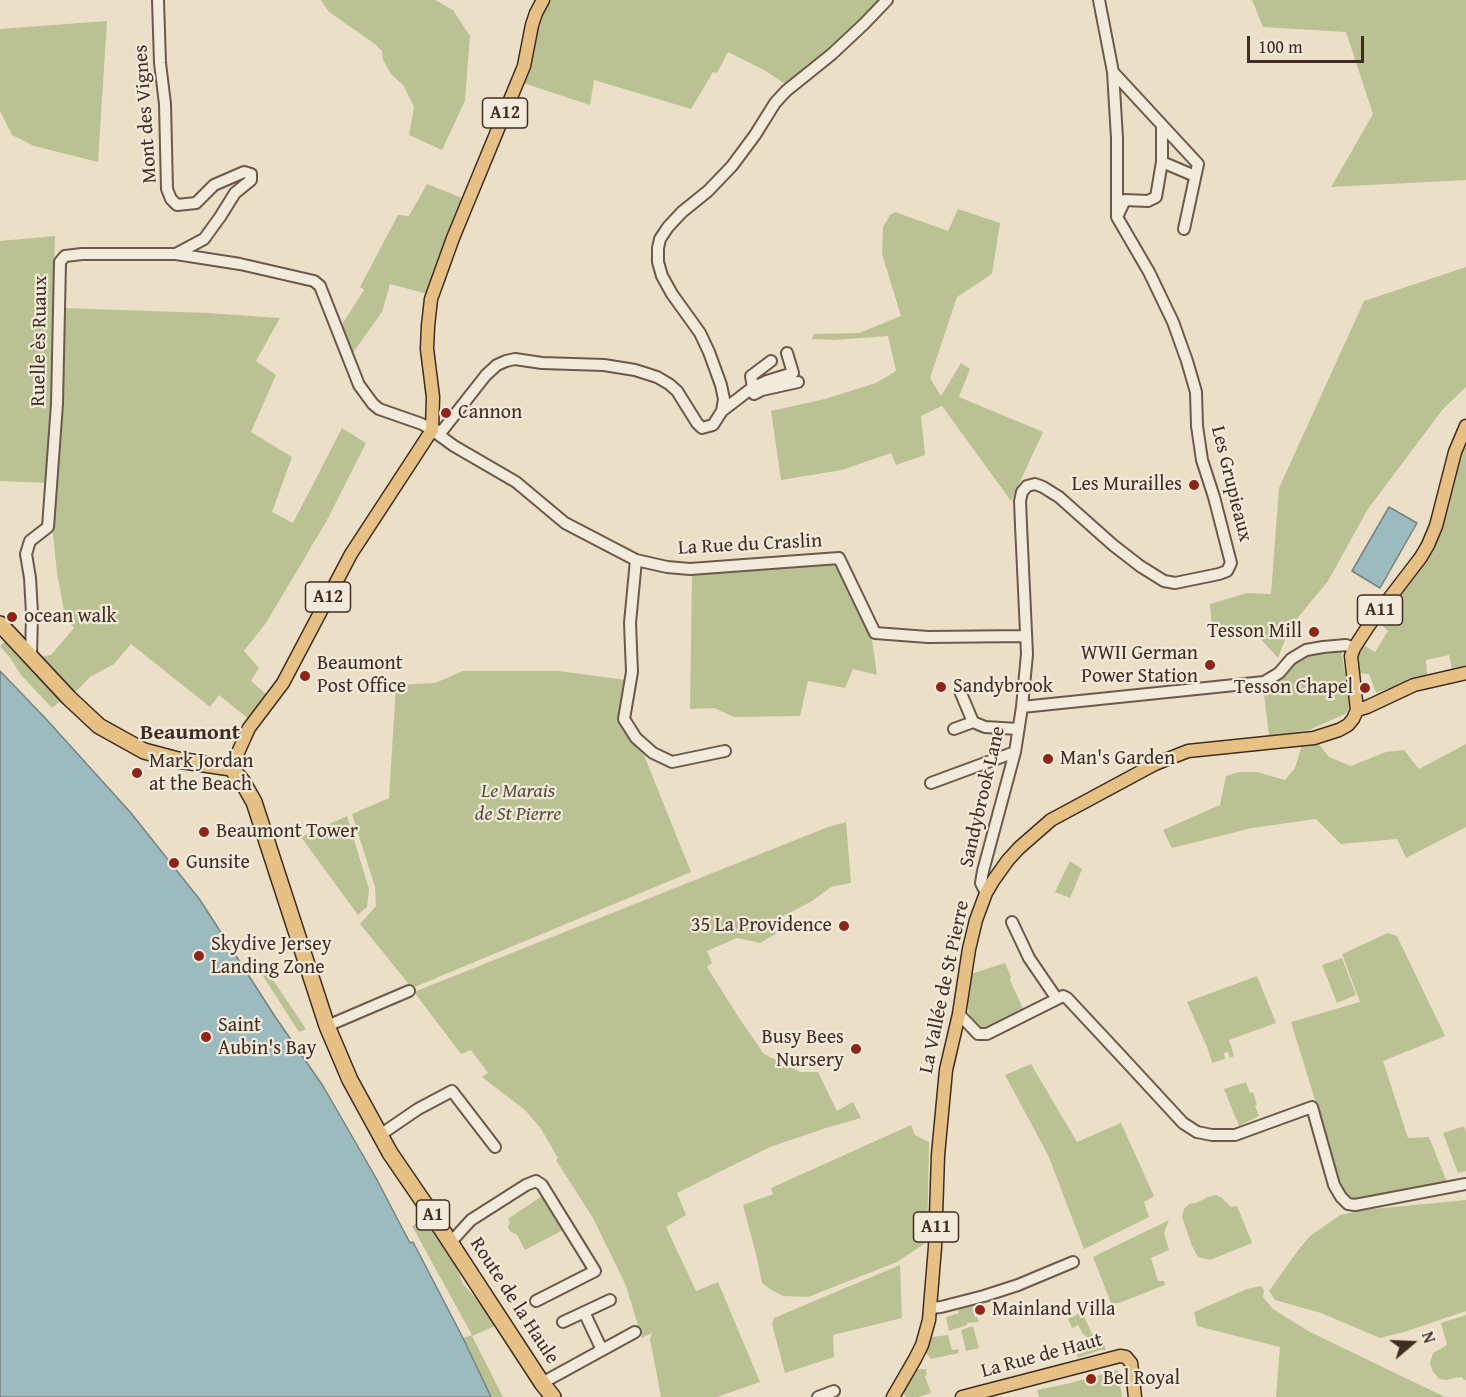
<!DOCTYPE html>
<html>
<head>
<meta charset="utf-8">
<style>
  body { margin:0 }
  #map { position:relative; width:1466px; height:1397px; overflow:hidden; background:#ebe0c7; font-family:"Gentium Book Plus",serif }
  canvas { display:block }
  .north { position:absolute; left:1382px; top:1313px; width:60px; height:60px; -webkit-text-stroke:4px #f2ebdb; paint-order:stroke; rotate:71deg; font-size:16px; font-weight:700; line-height:24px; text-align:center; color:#402d22 }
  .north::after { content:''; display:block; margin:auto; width:21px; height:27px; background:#402d22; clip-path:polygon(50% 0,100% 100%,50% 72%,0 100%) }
  .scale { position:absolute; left:1247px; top:36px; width:117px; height:27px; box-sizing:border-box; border:3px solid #402d22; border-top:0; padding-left:8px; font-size:18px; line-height:21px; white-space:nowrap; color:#402d22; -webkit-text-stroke:4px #f2ebdb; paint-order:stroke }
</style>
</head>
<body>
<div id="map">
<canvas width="1466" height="1397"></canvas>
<div class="north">N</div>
<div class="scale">100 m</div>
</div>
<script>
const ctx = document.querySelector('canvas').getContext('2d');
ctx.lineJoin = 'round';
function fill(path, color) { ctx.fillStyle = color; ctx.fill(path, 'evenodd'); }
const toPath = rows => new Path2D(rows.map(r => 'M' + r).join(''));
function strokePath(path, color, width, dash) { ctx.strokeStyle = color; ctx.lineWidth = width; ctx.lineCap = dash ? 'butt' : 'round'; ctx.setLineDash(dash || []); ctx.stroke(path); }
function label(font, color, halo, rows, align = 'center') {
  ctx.font = font + ' "Gentium Book Plus",serif'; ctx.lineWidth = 4.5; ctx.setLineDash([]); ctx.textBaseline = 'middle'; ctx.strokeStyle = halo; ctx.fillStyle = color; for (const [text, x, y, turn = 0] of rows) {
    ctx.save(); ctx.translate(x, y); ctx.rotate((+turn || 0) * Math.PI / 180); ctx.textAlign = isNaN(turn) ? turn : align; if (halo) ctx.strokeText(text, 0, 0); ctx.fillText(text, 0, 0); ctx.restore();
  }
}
fill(toPath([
  [321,0,435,0,453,10,470,36,465,101,442,150,409,135,414,107,404,86,391,74,383,60,382,51,375,44,329,12],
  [549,0,882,0,849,34,787,85,764,70,728,52,717,73,713,72,691,109,594,80,590,105,523,83,539,16],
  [1252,0,1466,0,1466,180,1331,187,1373,114,1346,32,1263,27],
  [107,21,98,162,34,146,12,135,0,111,0,29],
  [427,184,465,199,428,294,390,284,382,312,352,354,341,326,364,290,360,287,398,215,409,216],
  [958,209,1000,223,992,274,957,297,930,378,941,396,961,363,970,369,959,397,1043,432,1011,501,942,406,921,416,925,455,896,465,891,453,842,470,781,480,771,411,825,399,876,383,896,371,888,336,833,340,812,339,814,334,859,333,901,316,882,254,883,227,890,215,895,212,948,231],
  [55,236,48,483,0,481,0,241],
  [1466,267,1466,387,1443,409,1368,509,1328,581,1290,627,1278,658,1255,633,1212,630,1210,604,1247,593,1271,594,1279,488,1364,301],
  [63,308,208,313,280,318,256,361,276,375,251,432,292,457,272,512,293,523,342,428,366,443,326,522,266,623,244,651,259,668,251,681,268,696,250,720,219,695,210,707,131,644,114,664,90,677,73,695,37,657,51,655,74,628,65,616,57,573,52,526,61,431],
  [1466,443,1466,665,1452,669,1449,655,1426,660,1427,675,1376,693,1369,674,1357,673,1356,658,1362,644,1375,652,1388,631,1378,622,1432,553,1457,462],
  [837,564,871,633,877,675,853,669,845,688,808,681,800,716,734,717,714,708,690,709,692,574],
  [9,637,63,699,52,708,21,675,11,659,0,646],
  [1341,649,1350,704,1348,711,1343,715,1309,730,1269,736,1263,686,1279,680,1302,656],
  [463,671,558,671,627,680,620,721,642,750,691,872,412,988,360,924,376,906,375,887,352,814,389,798,396,685,435,683],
  [1318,743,1329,757,1351,766,1386,752,1404,750,1419,769,1466,744,1466,827,1406,858,1397,839,1341,844,1316,819,1252,828,1172,848,1163,830,1220,805,1226,776,1239,772,1257,772,1285,780,1295,768,1302,745],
  [347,816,369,889,367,907,358,915,301,837],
  [846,822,851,883,831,887,812,901,774,921,779,932,760,943,737,938,707,951,712,963,707,967,739,1018,764,1054,800,1072,818,1072,837,1111,853,1102,861,1118,826,1128,770,1147,677,1193,686,1215,666,1227,696,1291,718,1282,760,1382,717,1397,661,1397,650,1339,652,1333,642,1338,626,1286,615,1263,593,1218,556,1160,558,1158,541,1129,525,1110,482,1077,488,1073,471,1050,461,1054,414,992,828,827],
  [1070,861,1082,869,1070,898,1055,892],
  [1388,933,1397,936,1445,1036,1383,1061,1408,1138,1429,1137,1447,1182,1366,1200,1352,1200,1342,1190,1333,1167,1323,1126,1291,1022,1360,1002,1342,954],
  [1342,958,1356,995,1337,1003,1322,965],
  [1005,963,1011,977,1010,980,1024,1011,988,1030,980,1027,969,1014,967,1000,971,974],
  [267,971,306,1029,299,1032,261,973],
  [1257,976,1276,1023,1229,1040,1234,1056,1230,1058,1228,1052,1224,1053,1225,1059,1212,1063,1207,1047,1187,1002],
  [1031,1064,1077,1142,1121,1123,1154,1196,1144,1202,1149,1217,1084,1249,1048,1155,1005,1075],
  [1246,1082,1250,1093,1253,1092,1257,1105,1255,1106,1259,1116,1239,1126,1224,1089],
  [911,1125,915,1135,929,1142,927,1242,897,1262,808,1297,783,1296,770,1289,762,1283,757,1258,743,1205,773,1194,771,1188],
  [1464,1126,1466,1133,1466,1171,1458,1173,1443,1133],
  [1216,1195,1222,1198,1231,1207,1237,1206,1252,1243,1210,1260,1198,1257,1192,1246,1182,1217,1184,1209,1189,1204,1196,1203,1208,1197],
  [542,1196,565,1229,525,1250,517,1235,510,1231,508,1227,510,1222,508,1219],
  [1466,1200,1466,1311,1404,1332,1380,1338,1321,1313,1275,1300,1269,1291,1299,1249,1310,1236,1340,1215,1363,1210],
  [426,1217,455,1264,463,1284,480,1303,495,1326,472,1336,503,1397,491,1397,463,1338,472,1335,412,1226],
  [1169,1220,1164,1233,1169,1250,1151,1258,1158,1281,1164,1281,1165,1285,1119,1303,1111,1303,1093,1257],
  [900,1265,902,1318,833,1335,834,1357,785,1373,772,1324,774,1318],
  [1261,1286,1264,1290,1263,1297,1273,1309,1310,1332,1445,1397,1276,1397,1280,1347,1197,1326,1194,1312,1247,1289],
  [971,1301,975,1317,977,1317,979,1322,967,1323,967,1325,949,1331,946,1317,959,1313,957,1305],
  [1082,1312,1094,1338,1089,1339,1083,1334,1078,1325,1072,1328,1068,1319],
  [1466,1315,1466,1380,1464,1380,1462,1377,1454,1378,1447,1380,1439,1379,1432,1370,1430,1363,1433,1353,1447,1345,1441,1323],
  [973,1326,979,1348,966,1351,961,1330],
  [948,1335,952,1350,958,1349,959,1353,931,1359,926,1353,932,1337],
  [1101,1337,1106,1350,1100,1350,1078,1358,1074,1348],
  [917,1369,926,1369,927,1375,925,1376,931,1393,918,1397,906,1397,902,1392],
  [1118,1370,1122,1397,1039,1397,1037,1390,1066,1384]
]), '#bac294');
const water = toPath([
  [1389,507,1417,523,1380,588,1352,571,1389,507],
  [0,671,47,720,131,813,200,900,276,1018,323,1086,376,1178,410,1243,413,1242,463,1338,491,1397,0,1397,0,671]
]);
fill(water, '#9cbbbf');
strokePath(water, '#778280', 1.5);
const minor = toPath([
  [158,0,160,63,165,104,167,189,171,199,177,205,196,203,214,185,244,172,251,174,251,180,235,193,220,217,204,239,176,254],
  [1113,72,1198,164,1184,229],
  [1162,125,1162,162,1195,176],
  [1118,215,1125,200,1148,201,1156,197,1162,162],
  [771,361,751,376,754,394,762,390,798,382],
  [722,411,752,388,767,381,793,373,787,353],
  [432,430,442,431,486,375,497,365,506,361,515,359,542,363,604,365,635,370,657,377,669,384,677,391,697,423,702,428,713,425,722,411,724,399,721,385,709,352,700,333,672,294,662,276,658,262,658,248,660,239,668,227,682,212,708,191,732,166,755,135,775,103,786,91,832,54,864,24,887,0],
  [636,560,630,623,632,672,624,719,636,738,653,753,672,762,725,751],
  [31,657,32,613,30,578,26,554,30,541,48,527,57,404,60,262,65,256,82,254,176,254,240,264,314,281,320,286,359,385,373,404,379,409,422,424,432,430,454,446,516,482,565,523,636,560,667,567,690,569,839,558,875,633,928,637,1026,636],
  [960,691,973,722],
  [1022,707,1264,682,1279,673,1291,659,1306,650,1323,647,1346,645,1354,648],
  [954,729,973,722,985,727,1018,729],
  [931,783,1015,752],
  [986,893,981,883,983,871,1015,752,1022,707,1027,654,1021,525,1020,501,1022,492,1027,486,1035,484,1043,487,1059,497,1113,545,1140,566,1164,581,1175,583,1219,574,1227,571,1231,563,1214,497,1202,460,1197,426,1196,392,1187,361,1173,322,1149,272,1117,217,1117,138,1113,72,1099,0],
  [1012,922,1029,958,1057,999],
  [959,1014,978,1034,987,1034,1063,996,1067,998,1123,1058,1183,1123,1197,1132,1212,1135,1235,1135,1312,1107,1334,1185,1341,1197,1348,1204,1355,1205,1466,1184],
  [327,1026,409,991],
  [380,1135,418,1109,452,1091,495,1147],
  [450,1243,471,1220,526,1185,536,1181,542,1185,595,1271,536,1301],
  [930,1308,941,1307,984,1296,1018,1285,1073,1262],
  [584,1312,602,1350],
  [563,1322,610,1300],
  [542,1383,635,1332],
  [818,1397,834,1391]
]);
const major = toPath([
  [1357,710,1367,707,1414,685,1466,673],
  [231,768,249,728,283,683,351,554,432,430,433,397,427,349,428,326,431,299,453,238,524,66,532,25,536,13,543,0],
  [893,1397,915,1359,922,1345,929,1320,935,1247,938,1155,946,1070,959,1014,969,949,976,920,986,893,993,881,1008,860,1019,848,1051,820,1155,764,1188,751,1314,738,1339,730,1348,725,1353,719,1357,710,1351,656,1354,648,1369,625,1421,557,1428,545,1436,526,1455,452,1466,426],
  [962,1397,1120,1356,1126,1357,1131,1363,1135,1397]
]);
const highway = toPath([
  [0,624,69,698,99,726,144,751,178,760,231,768,242,781,254,802,327,1026,350,1080,390,1153,433,1216,542,1383,553,1397]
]);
strokePath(minor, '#6b5a4b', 14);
strokePath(major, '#402d22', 15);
strokePath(highway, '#402d22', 18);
strokePath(minor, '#f2ebdb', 10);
strokePath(major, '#e6c084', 12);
strokePath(highway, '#e6c084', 15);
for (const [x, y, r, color] of [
  [446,413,6,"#8f2418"],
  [1194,485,6,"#8f2418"],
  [12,617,6,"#8f2418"],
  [1314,632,6,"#8f2418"],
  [1210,665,6,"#8f2418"],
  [305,676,6,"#8f2418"],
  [941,687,6,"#8f2418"],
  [1365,688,6,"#8f2418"],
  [1048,759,6,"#8f2418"],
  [137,773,6,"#8f2418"],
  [204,832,6,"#8f2418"],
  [174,863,6,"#8f2418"],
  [844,926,6,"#8f2418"],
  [199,956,6,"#8f2418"],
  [206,1037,6,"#8f2418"],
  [856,1049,6,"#8f2418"],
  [980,1310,6,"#8f2418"],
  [1091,1379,6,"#8f2418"]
]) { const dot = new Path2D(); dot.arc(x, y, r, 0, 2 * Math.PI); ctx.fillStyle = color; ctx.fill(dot); strokePath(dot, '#f2ebdb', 2); }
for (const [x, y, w] of [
  [505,113,45],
  [328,597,45],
  [1380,610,45],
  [433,1215,33],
  [936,1227,45]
]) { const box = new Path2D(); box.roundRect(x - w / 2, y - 15, w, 30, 4.5); ctx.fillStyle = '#f2ebdb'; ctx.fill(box); strokePath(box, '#402d22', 1.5); }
label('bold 18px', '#402d22', null, [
  ["A12",505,113],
  ["A12",328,597],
  ["A11",1380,610],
  ["A1",433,1215],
  ["A11",936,1227]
]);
label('20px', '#402d22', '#f2ebdb', [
  ["Mont des Vignes",146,114,-94],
  ["Ruelle ès Ruaux",40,341,-89],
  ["Les Grupieaux",1231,484,76],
  ["La Rue du Craslin",750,545,-3],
  ["Sandybrook Lane",983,797,-77],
  ["La Vallée de St Pierre",945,987,-78],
  ["Route de la Haule",514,1301,57],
  ["La Rue de Haut",1042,1356,-15]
]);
label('20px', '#402d22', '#f2ebdb', [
  ["Cannon",458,413],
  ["Les Murailles",1182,485,"right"],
  ["ocean walk",24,617],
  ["Tesson Mill",1302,632,"right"],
  ["WWII German",1198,654,"right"],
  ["Power Station",1198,677,"right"],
  ["Beaumont",317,664],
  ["Post Office",317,687],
  ["Sandybrook",953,687],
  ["Tesson Chapel",1353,688,"right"],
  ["Man's Garden",1060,759],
  ["Mark Jordan",149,762],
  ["at the Beach",149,785],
  ["Beaumont Tower",216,832],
  ["Gunsite",186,863],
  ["35 La Providence",832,926,"right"],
  ["Skydive Jersey",211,945],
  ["Landing Zone",211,968],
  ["Saint",218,1026],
  ["Aubin's Bay",218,1049],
  ["Busy Bees",844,1038,"right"],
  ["Nursery",844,1061,"right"],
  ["Mainland Villa",992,1310],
  ["Bel Royal",1103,1379]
], 'left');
label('italic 20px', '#584b39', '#f2ebdb', [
  ["Le Marais",518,792],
  ["de St Pierre",518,815]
]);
label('bold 22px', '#402d22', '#f2ebdb', [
  ["Beaumont",190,733]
]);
</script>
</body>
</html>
